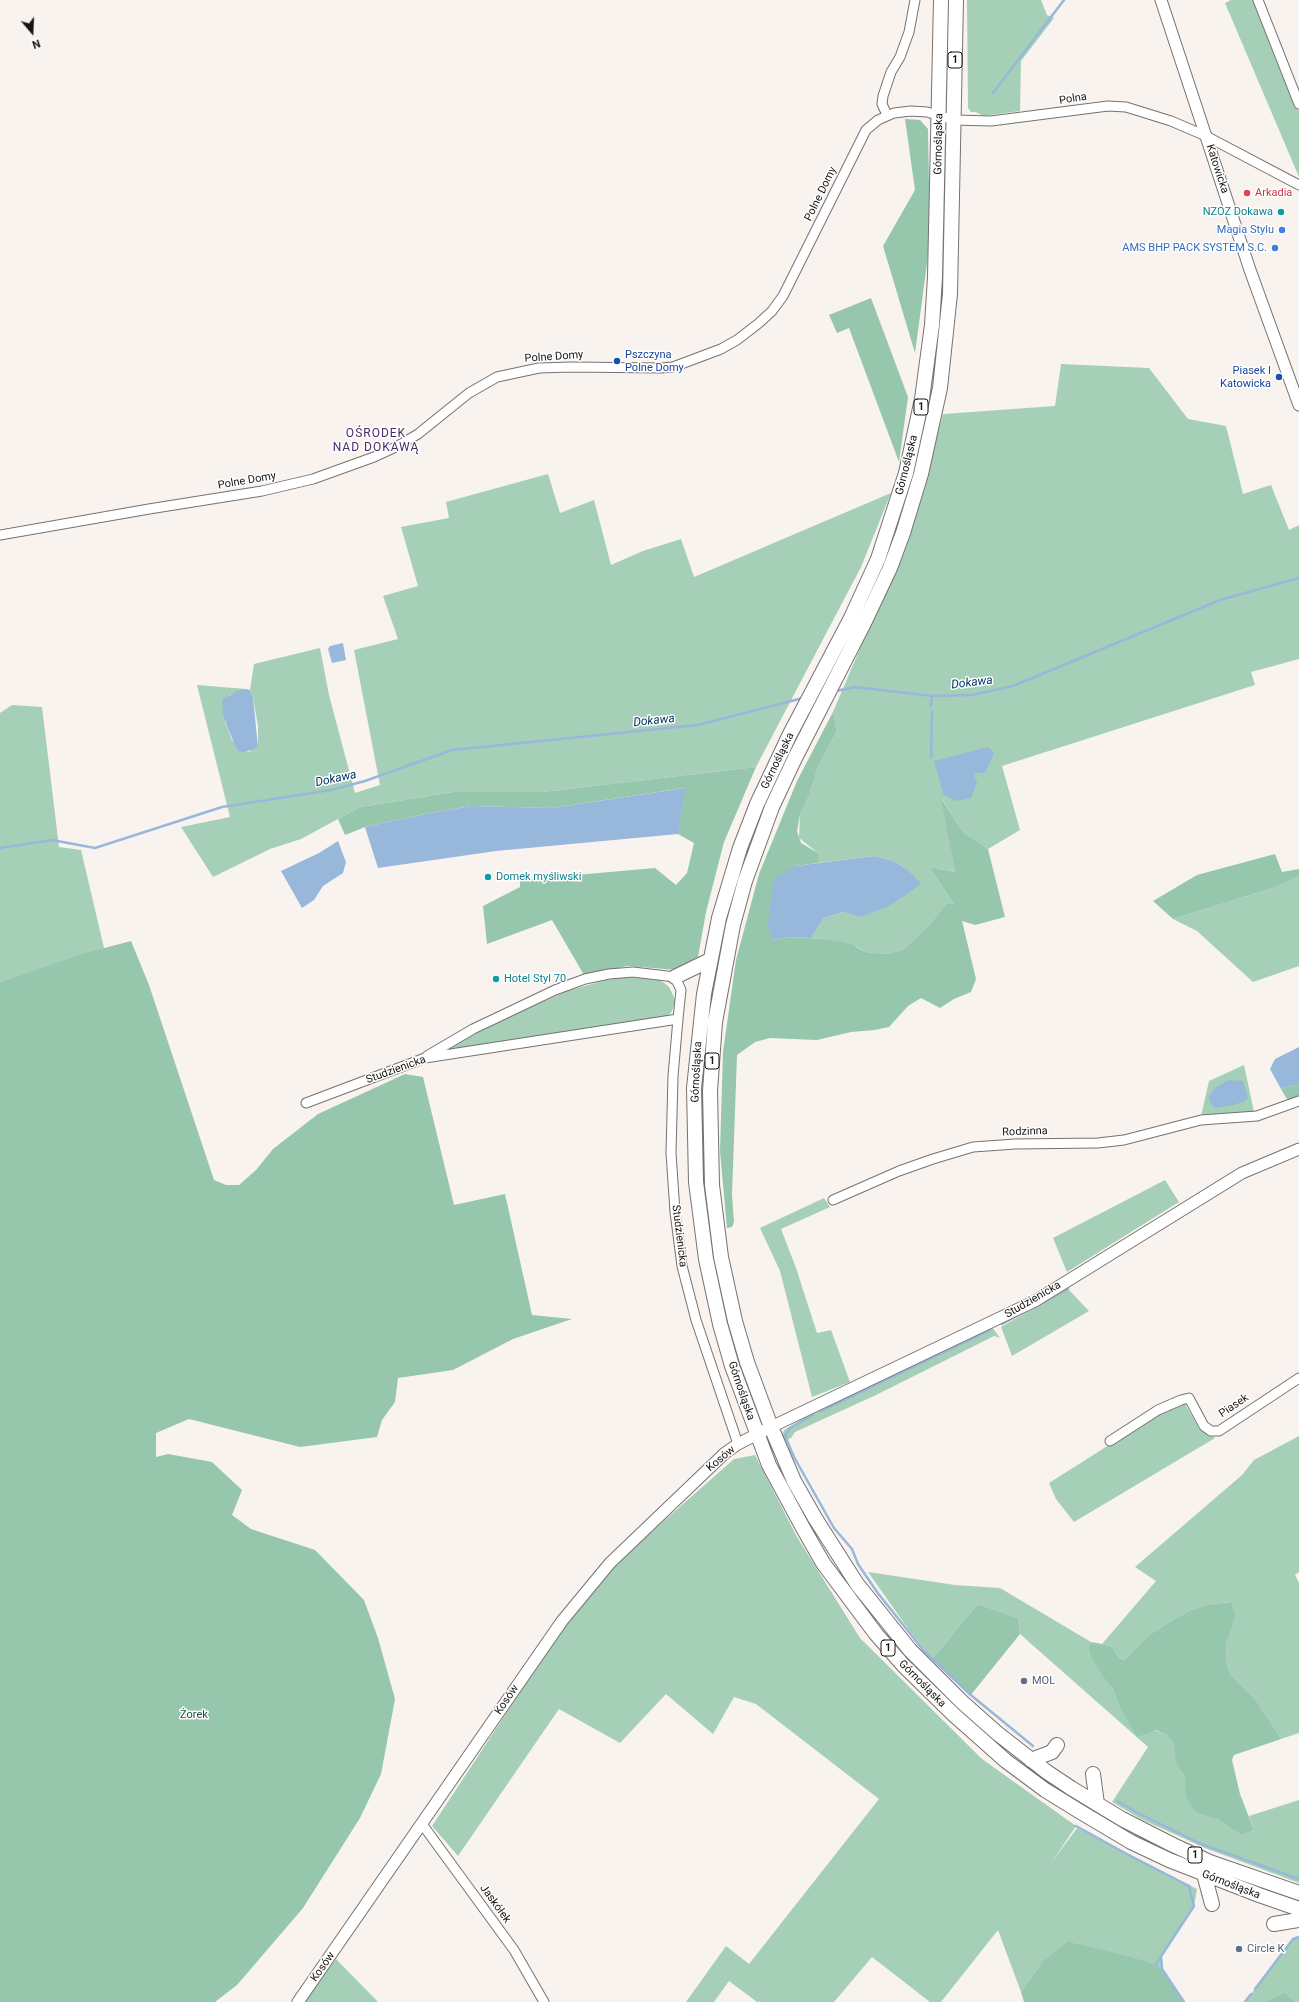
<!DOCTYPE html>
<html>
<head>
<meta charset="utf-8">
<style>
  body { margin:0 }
  #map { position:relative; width:1299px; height:2002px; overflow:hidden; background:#f8f3ef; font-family:Roboto,sans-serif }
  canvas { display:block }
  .north { position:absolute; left:12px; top:12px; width:40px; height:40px; -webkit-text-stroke:3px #fff; paint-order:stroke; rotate:161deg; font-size:11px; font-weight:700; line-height:16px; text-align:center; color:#161413 }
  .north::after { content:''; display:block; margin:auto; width:14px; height:18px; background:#161413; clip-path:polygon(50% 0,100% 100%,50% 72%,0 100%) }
</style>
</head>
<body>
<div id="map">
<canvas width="1299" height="2002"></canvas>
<div class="north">N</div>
</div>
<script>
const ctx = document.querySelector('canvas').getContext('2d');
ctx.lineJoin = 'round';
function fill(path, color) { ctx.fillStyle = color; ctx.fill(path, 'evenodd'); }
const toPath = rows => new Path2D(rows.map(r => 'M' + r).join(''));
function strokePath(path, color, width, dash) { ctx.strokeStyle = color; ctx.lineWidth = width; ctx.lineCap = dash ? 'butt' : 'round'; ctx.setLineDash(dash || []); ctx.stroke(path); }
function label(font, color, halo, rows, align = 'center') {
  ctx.font = font + ' Roboto,sans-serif'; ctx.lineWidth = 3; ctx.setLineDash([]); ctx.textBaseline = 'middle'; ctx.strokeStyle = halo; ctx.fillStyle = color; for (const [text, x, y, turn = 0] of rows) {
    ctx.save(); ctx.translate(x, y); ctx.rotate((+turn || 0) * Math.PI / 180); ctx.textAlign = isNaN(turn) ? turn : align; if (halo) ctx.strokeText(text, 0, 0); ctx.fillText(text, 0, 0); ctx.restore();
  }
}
fill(toPath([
  [967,0,1041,0,1047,15,1054,18,1021,61,1020,111,983,116,976,112,971,112,968,108],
  [1231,0,1256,0,1260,17,1299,110,1299,177,1225,3],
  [1061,364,1149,368,1188,419,1226,426,1243,494,1271,485,1289,530,1299,525,1299,659,1251,672,1255,685,1002,766,1020,830,988,849,963,832,942,799,955,872,929,867,954,904,946,904,929,925,903,950,886,954,865,952,857,947,827,939,811,938,824,918,843,912,861,917,907,869,893,861,875,856,818,863,818,853,799,838,800,815,809,796,818,767,837,731,833,712,910,531,943,414,1055,406],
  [548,474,560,513,594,500,611,565,643,551,681,539,694,577,891,493,861,567,756,767,543,792,454,792,360,807,301,839,270,849,213,877,181,827,230,817,197,685,246,689,229,695,225,722,232,740,248,752,253,750,258,747,258,726,253,697,250,690,254,664,320,648,329,695,355,793,380,785,354,650,398,639,383,596,418,586,401,527,449,518,446,502],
  [12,705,42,707,59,847,81,850,104,948,0,982,0,713],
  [1299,876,1299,966,1253,982,1197,931,1173,919,1276,887],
  [624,977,654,978,663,982,669,987,676,1001,671,1013,666,1017,443,1052,495,1023,567,991,606,980],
  [1244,1065,1254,1112,1201,1116,1209,1081],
  [1165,1180,1179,1202,1067,1272,1053,1238],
  [824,1198,830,1207,781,1229,796,1268,817,1333,831,1330,850,1382,812,1397,780,1271,760,1228],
  [1068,1289,1089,1311,1012,1356,1001,1327],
  [992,1327,1000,1338,994,1336,876,1395,795,1432,791,1438,783,1442,781,1438,784,1430,802,1419],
  [1184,1402,1199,1428,1215,1438,1074,1522,1056,1499,1049,1483,1169,1407],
  [1299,1436,1299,1572,1295,1575,1299,1583,1299,1733,1281,1739,1256,1700,1231,1675,1227,1665,1226,1645,1230,1631,1230,1602,1211,1604,1191,1610,1176,1618,1149,1635,1124,1660,1119,1658,1112,1647,1102,1644,1156,1581,1135,1567,1242,1475,1254,1460],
  [755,1455,797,1537,860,1638,982,1759,1076,1826,1052,1862,1077,1828,1197,1889,1194,1906,1161,1956,1162,1969,1129,1956,1100,1950,1042,1962,1021,1992,998,1930,941,2002,930,2002,872,1957,834,2002,757,2002,729,1981,714,2002,686,2002,726,1946,749,1964,879,1799,756,1704,734,1697,713,1734,666,1694,620,1743,559,1709,458,1856,432,1826,590,1586,734,1459],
  [868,1572,955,1585,1000,1588,1091,1642,1088,1648,1102,1676,1113,1689,1119,1706,1128,1719,1167,1735,1174,1745,1180,1770,1185,1776,1186,1786,1199,1814,1219,1820,1228,1827,1242,1835,1254,1830,1249,1816,1299,1800,1299,1883,1205,1848,1141,1819,1112,1802,1148,1747,1020,1634,1018,1618,978,1604,932,1659,909,1630],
  [1299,1937,1299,2002,1296,2002,1284,1992,1264,2002,1243,2002,1251,1994,1293,1939],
  [336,1959,378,2002,304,2002]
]), '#a6cfb8');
fill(toPath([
  [905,119,920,120,928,129,930,241,915,353,883,246,915,190],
  [871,298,908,397,899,462,849,328,837,333,829,315],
  [833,712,837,731,818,767,809,796,800,815,797,831,801,843,818,853,818,863,795,866,772,940,790,937,827,939,851,944,865,952,886,954,903,950,929,925,946,904,954,904,929,867,955,872,941,798,963,832,988,849,1005,917,975,925,962,921,976,979,971,992,954,999,940,1008,921,998,908,1006,889,1027,875,1030,851,1032,817,1040,770,1038,755,1042,737,1055,732,1195,734,1222,732,1227,727,1228,720,1151,723,1052,736,960,759,874,797,781],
  [756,767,724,842,706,912,698,957,677,970,627,966,584,975,552,920,487,944,483,906,520,887,520,880,655,868,676,885,687,873,694,843,678,834,684,788,552,808,471,806,425,814,365,827,345,835,338,819,360,807,454,792,543,792],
  [1275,854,1282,872,1299,869,1299,876,1276,887,1173,919,1153,901,1197,875],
  [131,941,149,985,214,1180,226,1185,239,1185,256,1170,273,1149,318,1114,405,1074,423,1077,454,1205,505,1194,532,1315,572,1319,513,1339,453,1370,398,1378,395,1402,382,1420,377,1437,300,1447,189,1419,156,1433,156,1457,168,1454,212,1462,242,1490,232,1515,251,1529,315,1550,364,1600,378,1638,395,1699,381,1774,360,1818,303,1908,237,1985,215,2002,0,2002,0,982,89,952],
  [1299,1084,1299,1096,1288,1101,1281,1089],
  [1231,1602,1235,1616,1226,1645,1227,1665,1231,1675,1256,1700,1281,1739,1234,1755,1232,1760,1240,1794,1254,1830,1242,1835,1228,1827,1219,1820,1199,1814,1193,1809,1186,1796,1185,1776,1180,1770,1176,1760,1174,1745,1167,1735,1156,1730,1137,1737,1119,1706,1113,1689,1102,1676,1092,1658,1088,1648,1091,1642,1102,1644,1112,1647,1119,1658,1124,1660,1149,1635,1176,1618,1191,1610,1211,1604],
  [978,1604,1018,1618,1020,1634,970,1696,932,1659],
  [1068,1942,1129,1956,1155,1965,1162,1969,1184,2002,1024,2002,1021,1992,1042,1962],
  [1284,1992,1296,2002,1264,2002]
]), '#96c6ac');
fill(toPath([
  [343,643,346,660,332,663,328,649,330,646],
  [246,689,250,690,253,697,258,747,253,750,242,752,238,751,228,729,223,714,222,700,237,691],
  [988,747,994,753,985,773,973,773,977,783,971,798,956,801,943,794,934,761],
  [685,788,678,834,496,851,378,868,365,827,425,814,471,806,552,808],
  [338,841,346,862,343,873,323,886,314,900,302,908,281,871,319,853],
  [875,856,893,861,907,869,921,884,889,906,860,917,843,912,824,918,811,938,790,937,772,940,768,926,773,880,795,866],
  [1299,1047,1299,1084,1281,1089,1270,1069,1275,1059],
  [1229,1080,1243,1081,1248,1098,1243,1102,1233,1105,1215,1108,1211,1104,1209,1097,1212,1092,1216,1087]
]), '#97b8db');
strokePath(toPath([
  [993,93,1064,0],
  [836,691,855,687,932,696,972,695,1013,686,1220,600,1299,578],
  [931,706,932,696],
  [931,757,932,712],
  [0,848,52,840,95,848,222,807,331,790,365,781,452,750,698,725,803,698],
  [1002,1324,1068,1289],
  [821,1411,990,1330],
  [813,1415,790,1428,785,1436,794,1457,834,1528,852,1549,858,1564,877,1592,924,1651,972,1696,1033,1746],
  [1117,1801,1138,1813,1201,1844,1299,1879],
  [1076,1826,1125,1853,1189,1886,1194,1906,1156,1964],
  [1161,1956,1162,1969,1184,2002],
  [1255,1989,1293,1939,1299,1937],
  [1245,2002,1251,1994]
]), '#97b8db', 2.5);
const minor = toPath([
  [1258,0,1299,104],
  [887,115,882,104,883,96,891,72,900,57,909,32,915,0],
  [0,535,149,509,262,491,313,479,374,457,396,447,418,434,469,393,497,377,539,368,571,367,661,368,673,367,721,349,737,340,759,323,772,311,783,296,866,130,878,120,894,113,911,111,927,112,954,120,991,121,1108,106,1126,107,1171,121,1206,136,1299,185],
  [427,1056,473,1029,555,990,585,979,609,974,633,972,675,977,681,990,678,1019],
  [306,1103,425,1058,678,1019,673,1076,671,1153,675,1212,682,1266,696,1320,738,1444],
  [833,1200,899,1171,933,1159,973,1147,1015,1144,1098,1143,1124,1140,1201,1120,1257,1116,1299,1101],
  [1110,1441,1158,1410,1181,1400,1189,1398,1204,1426,1211,1431,1219,1431,1299,1378],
  [422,1824,514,1950,544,2002]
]);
const tertiary = toPath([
  [1161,0,1250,270,1299,405],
  [298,2002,562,1621,610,1563,725,1453,738,1444,771,1427,1035,1301,1242,1173,1299,1149]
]);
const primary = toPath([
  [941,0,935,277,932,325,922,399,906,473,878,559,851,618,790,734,757,804,740,848,719,918,704,994,694,1088,696,1182,706,1259,720,1324,732,1366,769,1465,803,1528,823,1563,876,1634,903,1665,953,1714,1006,1761,1045,1790,1079,1811,1131,1842,1169,1860,1259,1895,1299,1909],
  [956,0,950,294,940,388,921,474,903,533,890,568,865,621,795,758,772,807,745,881,733,925,715,1022,710,1091,712,1185,721,1257,735,1321,747,1362,771,1427,794,1481,815,1518,857,1584,910,1650,962,1702,997,1733,1047,1772,1071,1788,1122,1819,1173,1845,1210,1862,1299,1893],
  [675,977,710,960],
  [1031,1760,1052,1752,1057,1745],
  [1093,1774,1097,1804],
  [1204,1874,1212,1904],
  [1274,1924,1299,1920]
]);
strokePath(minor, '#77726f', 11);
strokePath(tertiary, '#77726f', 13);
strokePath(primary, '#77726f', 16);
strokePath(minor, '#fff', 9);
strokePath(tertiary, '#fff', 11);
strokePath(primary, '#fff', 14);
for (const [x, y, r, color] of [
  [1247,193,4,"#e0444e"],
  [1281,212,4,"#0f9aa8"],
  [1282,230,4,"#3f7fe0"],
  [1275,248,4,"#3f7fe0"],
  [617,361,4,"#1a4fb4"],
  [1279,377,4,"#1a4fb4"],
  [488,877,4,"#0f9aa8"],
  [496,979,4,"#0f9aa8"],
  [1024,1681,4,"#5c6f8a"],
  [1239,1949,4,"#5c6f8a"]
]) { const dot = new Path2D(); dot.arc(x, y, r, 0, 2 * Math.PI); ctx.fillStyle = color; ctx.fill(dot); strokePath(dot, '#fff', 1.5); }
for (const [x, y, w] of [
  [955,60,14],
  [921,407,14],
  [712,1061,14],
  [888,1648,14],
  [1195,1855,14]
]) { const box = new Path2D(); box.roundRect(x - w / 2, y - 8, w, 16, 3); ctx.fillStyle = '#fff'; ctx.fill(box); strokePath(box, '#161413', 1); }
label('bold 10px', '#161413', null, [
  ["1",955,60],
  ["1",921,407],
  ["1",712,1061],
  ["1",888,1648],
  ["1",1195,1855]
]);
label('11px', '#161413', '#fff', [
  ["Polna",1073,99,-9],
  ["Górnośląska",939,144,-89],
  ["Katowicka",1217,169,72],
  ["Polne Domy",821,194,-64],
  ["Polne Domy",554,357,-4],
  ["Górnośląska",907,465,-76],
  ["Polne Domy",247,481,-10],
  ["Górnośląska",778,761,-64],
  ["Studzienicka",396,1070,-20],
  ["Górnośląska",697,1072,-87],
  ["Rodzinna",1025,1132,-2],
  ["Studzienicka",679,1236,83],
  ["Studzienicka",1033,1300,-30],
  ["Górnośląska",741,1391,71],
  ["Piasek",1234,1406,-34],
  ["Kosów",721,1459,-40],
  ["Górnośląska",922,1684,45],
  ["Kosów",507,1700,-56],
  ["Górnośląska",1231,1885,21],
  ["Jaskółek",495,1904,54],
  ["Kosów",323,1967,-55]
]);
label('11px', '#be3a42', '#fff', [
  ["Arkadia",1255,193]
], 'left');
label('11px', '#0d838f', '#fff', [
  ["NZOZ Dokawa",1273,212,"right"],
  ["Domek myśliwski",496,877],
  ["Hotel Styl 70",504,979]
], 'left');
label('11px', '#366cbe', '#fff', [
  ["Magia Stylu",1274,230],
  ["AMS BHP PACK SYSTEM S.C.",1267,248]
], 'right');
label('11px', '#164399', '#fff', [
  ["Pszczyna",625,355],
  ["Polne Domy",625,368],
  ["Piasek I",1271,371,"right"],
  ["Katowicka",1271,384,"right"]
], 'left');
label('11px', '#4e5e75', '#fff', [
  ["MOL",1032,1681],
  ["Circle K",1247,1949]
], 'left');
label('11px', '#195239', '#fff', [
  ["Żorek",194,1715]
]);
ctx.letterSpacing = '1px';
label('12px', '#4a2c66', '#fff', [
  ["OŚRODEK",376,434],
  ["NAD DOKAWĄ",376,448]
]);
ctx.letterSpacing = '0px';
label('italic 12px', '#003460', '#fff', [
  ["Dokawa",972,683,-7],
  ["Dokawa",654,721,-6],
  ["Dokawa",336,779,-12]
]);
</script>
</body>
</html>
